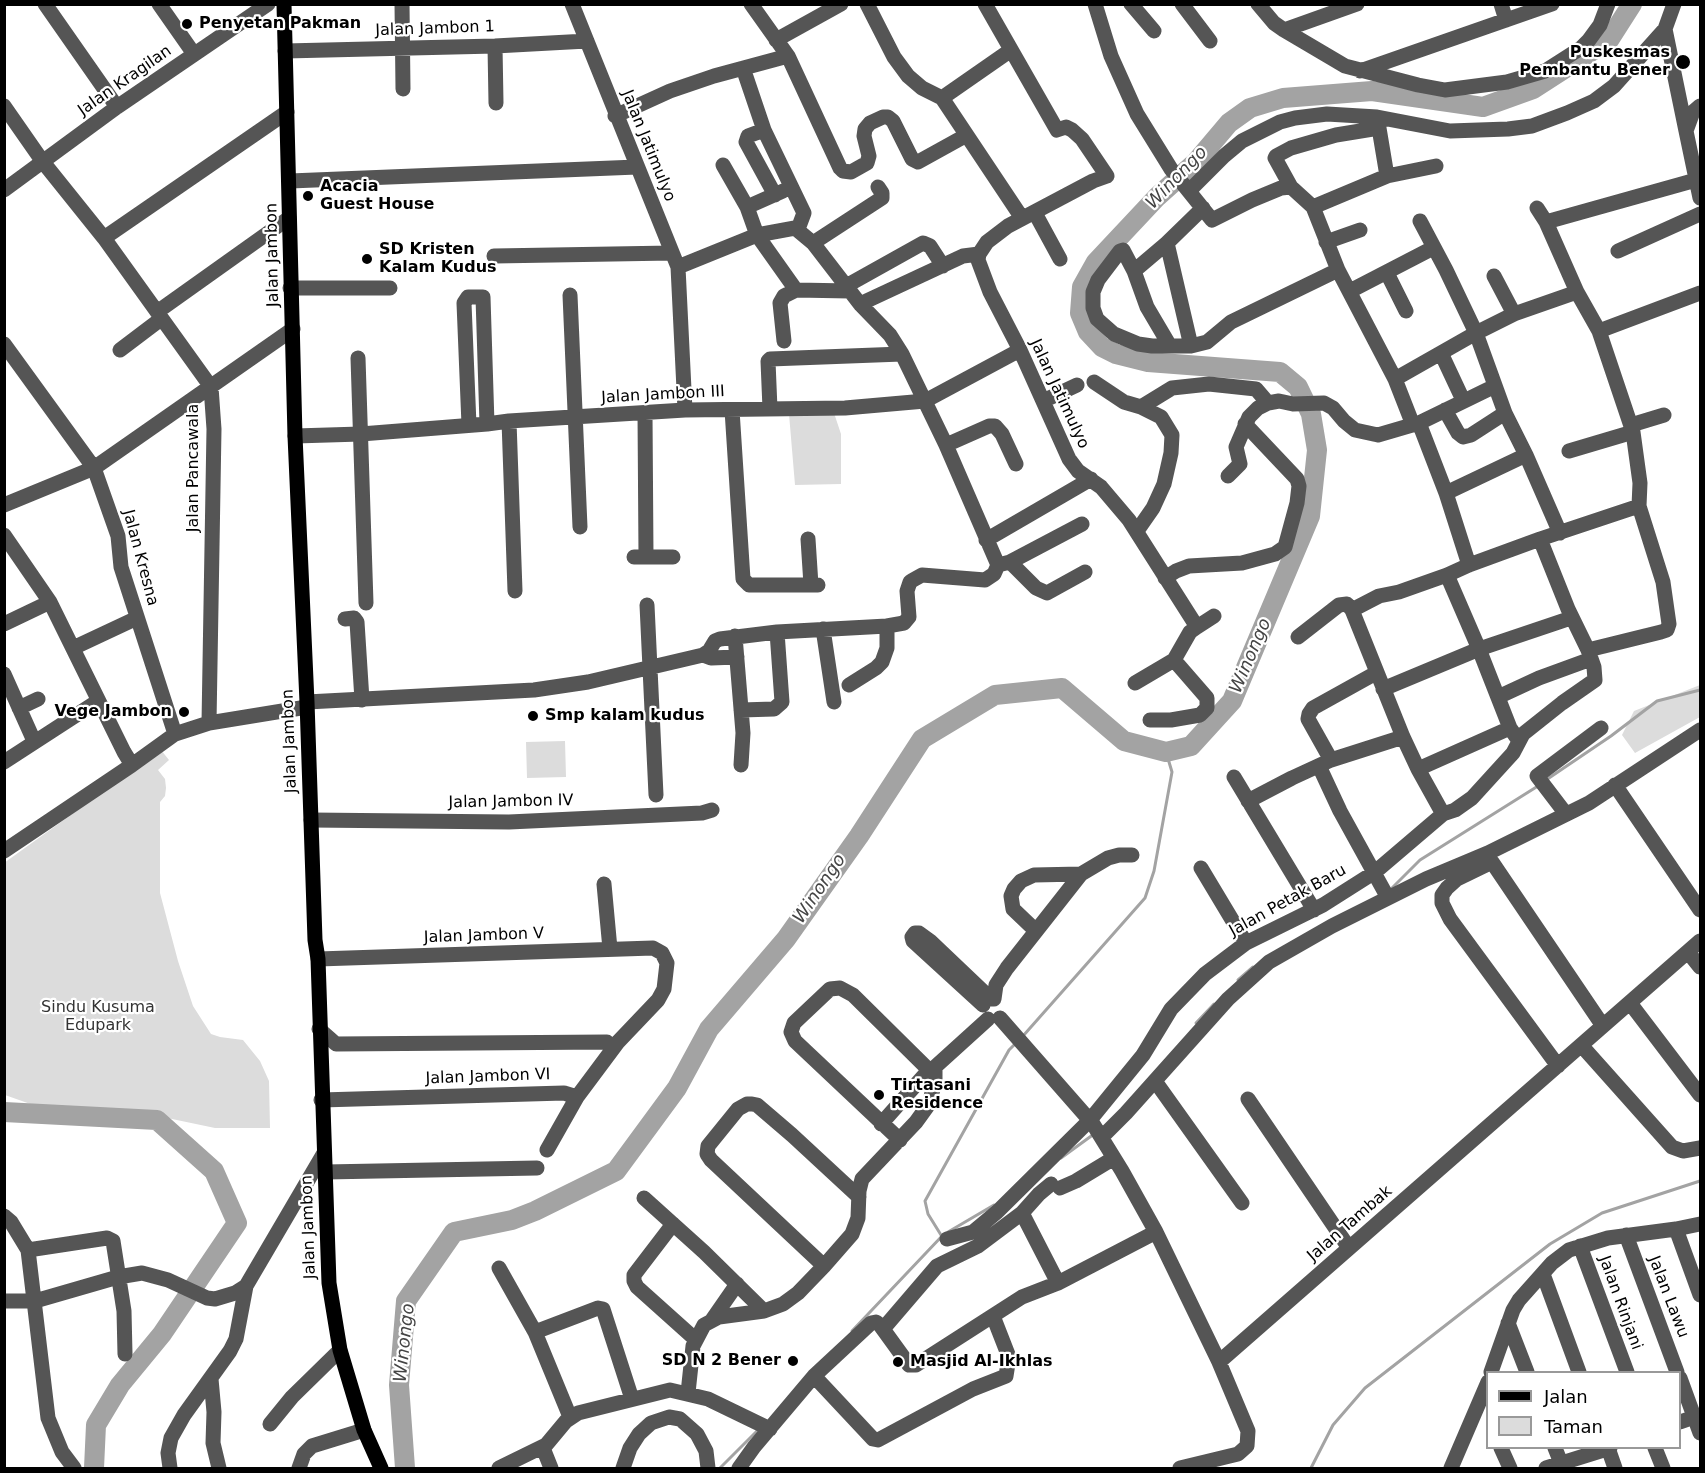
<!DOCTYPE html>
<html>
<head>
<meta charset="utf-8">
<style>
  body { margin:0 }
  #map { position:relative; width:1705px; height:1473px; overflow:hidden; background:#fff; font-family:"DejaVu Sans",sans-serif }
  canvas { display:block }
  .frame { position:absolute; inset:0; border:6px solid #000; pointer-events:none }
  .legend { position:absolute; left:1486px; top:1371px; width:195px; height:78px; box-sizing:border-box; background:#fff; border:2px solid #999; margin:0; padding:8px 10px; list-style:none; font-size:18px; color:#000 }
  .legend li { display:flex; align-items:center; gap:12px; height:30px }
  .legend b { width:30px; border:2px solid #999 }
</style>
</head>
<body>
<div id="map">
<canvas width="1705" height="1473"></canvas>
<div class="frame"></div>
<ul class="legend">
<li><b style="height:8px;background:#000"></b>Jalan</li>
<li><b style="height:16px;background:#dcdcdc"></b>Taman</li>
</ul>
</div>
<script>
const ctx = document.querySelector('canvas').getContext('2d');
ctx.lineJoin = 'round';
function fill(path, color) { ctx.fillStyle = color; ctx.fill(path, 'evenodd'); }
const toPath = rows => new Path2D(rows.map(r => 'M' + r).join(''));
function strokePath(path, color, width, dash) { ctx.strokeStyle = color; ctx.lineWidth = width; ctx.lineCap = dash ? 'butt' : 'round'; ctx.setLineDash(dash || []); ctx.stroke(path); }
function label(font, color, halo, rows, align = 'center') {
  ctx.font = font + ' "DejaVu Sans",sans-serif'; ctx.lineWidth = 4.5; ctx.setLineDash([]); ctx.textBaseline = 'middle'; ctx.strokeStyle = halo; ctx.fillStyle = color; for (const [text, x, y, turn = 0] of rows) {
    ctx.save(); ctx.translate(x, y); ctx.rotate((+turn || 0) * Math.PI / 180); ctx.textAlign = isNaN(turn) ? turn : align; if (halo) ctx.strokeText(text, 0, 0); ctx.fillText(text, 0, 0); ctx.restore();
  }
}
fill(toPath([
  [834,413,841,434,841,484,795,485,789,414],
  [1700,685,1700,717,1635,753,1622,735,1634,711],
  [565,741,566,777,527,778,526,742],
  [161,750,169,760,158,770,165,779,166,788,165,796,160,802,160,893,178,961,193,1006,211,1034,220,1037,243,1040,260,1061,269,1081,270,1128,215,1128,153,1115,36,1106,5,1095,4,863]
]), '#dcdcdc');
strokePath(toPath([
  [1546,780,1611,736,1657,701,1700,690],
  [1390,890,1420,860,1538,786],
  [1238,980,1253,967],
  [1196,1023,1214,1004],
  [1023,1036,1145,898,1154,871,1172,772,1166,752],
  [1061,1158,1094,1134],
  [948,1232,994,1205],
  [941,1235,928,1214,925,1201,1009,1050,1016,1043],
  [852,1331,943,1235],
  [720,1468,759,1429],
  [1311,1468,1333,1425,1365,1388,1550,1244,1602,1213,1700,1181]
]), '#a3a3a3', 3);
strokePath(toPath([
  [4,1112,157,1120,214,1171,237,1223,162,1334,120,1385,96,1425,94,1468],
  [405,1468,399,1385,406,1301,454,1232,512,1220,535,1211,616,1171,677,1088,709,1029,786,939,859,836,922,739,995,695,1062,688,1124,741,1166,752,1191,746,1232,701,1310,516,1317,450,1311,414,1298,387,1280,372,1148,362,1116,354,1102,347,1088,332,1080,313,1082,287,1096,262,1157,197,1196,162,1229,123,1250,108,1283,98,1372,91,1483,107,1533,89,1609,40,1632,4]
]), '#a3a3a3', 20);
strokePath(toPath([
  [45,4,117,107],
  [159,4,194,54],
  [402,4,403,89],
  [572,4,678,267,685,410],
  [751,4,788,56,840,168,843,171,851,172,867,163,869,156,864,136,865,129,870,123,883,117,888,117,893,121,912,159,918,162,965,136],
  [867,4,894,57,908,76,922,88,942,98,1022,218],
  [985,4,1057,130,1066,127,1072,130,1082,139,1107,176,1093,181,1008,226,987,242,979,254,978,260,990,292,1020,350,1069,459,1078,471,1101,487,1129,520,1197,627,1190,632,1174,660,1135,683],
  [1095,4,1111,56,1137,114,1171,169,1212,220,1252,200,1281,188,1291,187,1313,207,1387,176,1436,166],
  [1131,4,1154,31],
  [1182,4,1210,41],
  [1258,4,1274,23,1284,30,1345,66,1418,85,1445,90,1507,82,1545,71,1581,48,1589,40,1600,25,1608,4],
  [1501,4,1506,20],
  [1674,4,1665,29,1686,131],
  [1284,30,1357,4],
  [776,40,841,4],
  [495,46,496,103],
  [285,51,495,46,587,41],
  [743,68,764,130,804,213,798,229],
  [1360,71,1552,4],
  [942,98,1011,50],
  [4,106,43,162,104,238,211,387,214,429,209,723],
  [1700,106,1693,112,1686,131,1700,198],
  [615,116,670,91,714,76,788,56],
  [764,130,748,136,746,142,775,195],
  [723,165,747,207,757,235,796,290],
  [290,181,637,167],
  [1291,187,1275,158,1276,156,1291,148,1336,135,1379,128,1387,176],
  [4,190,117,107,268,4],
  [1189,191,1224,156,1242,141,1280,122,1295,118,1327,114,1377,117,1450,131,1508,129,1532,126,1567,113,1594,101,1614,86,1665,29],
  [747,207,783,191],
  [1313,207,1338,270],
  [1537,208,1546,222,1577,292],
  [1035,213,1060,259],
  [1420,221,1446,270,1476,333,1514,314,1577,292,1599,331,1700,293],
  [1546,222,1696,180],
  [104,238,287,112],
  [1326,242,1360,230],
  [813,243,882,198,882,193,878,187],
  [1618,251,1700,214],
  [494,256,672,253],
  [678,267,757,235,795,228,813,243,860,304,890,335,902,354],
  [1134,271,1167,243],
  [1387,273,1406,311],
  [1494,276,1514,314],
  [846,286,923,243,930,246,943,266],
  [290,288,390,288],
  [1350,291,1433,248],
  [570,295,580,527],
  [860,304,963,256,979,254],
  [157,312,289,218],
  [784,341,780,303,784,296,796,290,850,291],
  [4,344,94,468,118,536,121,567,175,734],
  [1170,346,1147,307,1134,271,1123,250,1120,251,1098,280,1093,292,1093,308,1097,319,1114,334,1138,344,1152,346,1191,346,1167,243,1203,208],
  [1191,346,1207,342,1231,322,1338,270,1395,379,1413,425],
  [120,350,161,319],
  [1441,353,1463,400],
  [358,358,366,603],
  [1395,379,1476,333,1505,413,1526,455,1560,533],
  [1094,382,1124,402,1141,407,1161,417,1172,435,1171,453,1164,484,1153,508,1137,531],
  [1043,401,1077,385],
  [1141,407,1172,388,1209,384,1256,389,1268,403],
  [770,409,768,361,770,359,902,354,946,445,998,565,994,574,985,580,922,575,913,580,910,582,907,591,909,617,904,623,887,626,887,648,882,662,876,668,849,685],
  [732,410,743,579,749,585,818,585],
  [1445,410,1458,433,1463,437,1471,435,1505,413],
  [645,413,646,556],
  [509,421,515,591],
  [1419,423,1446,493,1469,565],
  [469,425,464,303,468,297,483,297,487,424],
  [1631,425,1664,415],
  [295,436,361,434,487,424,509,421,685,410,845,408,925,401,1020,350],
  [946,445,989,426,995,426,1002,434,1016,464],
  [1569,451,1633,432],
  [1228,476,1240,464,1236,447,1249,417,1258,408,1268,403,1279,401,1293,404,1324,403,1333,408,1344,421,1355,430,1378,435,1419,423,1495,386],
  [1446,493,1526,455],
  [4,505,94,468,293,329],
  [4,535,50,602,124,752,132,765],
  [808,539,811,585],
  [986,540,1091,479],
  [634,557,673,557],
  [1010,562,1036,588,1047,593,1085,572],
  [998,565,1010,562,1082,524],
  [1447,575,1479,649,1510,728,1519,741],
  [1165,578,1176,571,1189,566,1242,563,1275,554,1285,547,1297,503,1299,486,1297,479,1245,424],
  [647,605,656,795],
  [1352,610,1379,596,1399,592,1447,575,1469,565,1540,539,1639,506,1640,483,1633,432,1599,331],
  [345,619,354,618,357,622,362,700],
  [4,624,50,602],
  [1197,627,1214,616],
  [823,629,834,702],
  [735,636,743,733,741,765],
  [73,648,137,618],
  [1588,650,1661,632,1667,630,1669,624,1663,582,1639,506],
  [703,655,711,658,737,657],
  [4,674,34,741],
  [1383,689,1479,649,1571,618],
  [1498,697,1539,678,1591,659],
  [307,702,534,690,588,682,703,655,709,651,715,641,720,639,777,632,887,626],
  [19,708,38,699],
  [741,710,774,709,782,702,777,632],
  [1150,720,1171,720,1200,715,1207,708,1207,698,1174,660],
  [1331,760,1308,719,1309,714,1313,708,1376,673],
  [4,762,98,701],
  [1319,766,1340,811,1388,898],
  [1418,769,1510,728],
  [1234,777,1314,910],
  [1615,785,1700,910],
  [1248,801,1292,778,1331,760,1403,737],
  [1443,814,1455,810,1472,798,1513,753,1523,734,1562,703,1595,680,1594,667,1588,650,1568,609,1540,539],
  [1566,814,1537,776,1601,728],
  [311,820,509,822,702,813,712,810],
  [4,851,132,765,175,734,209,723,307,707],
  [1201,868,1246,943],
  [604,884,610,949],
  [1035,930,1013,909,1011,896,1014,889,1021,881,1034,875,1081,874],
  [1688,952,1700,967],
  [318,959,653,948,662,953,667,963,664,989,658,1000,618,1042,577,1097,564,1093,321,1100],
  [994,999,996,985,1007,968,1081,874,1108,858,1119,855,1132,855],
  [1630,1003,1700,1095],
  [983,1005,913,941,912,937,915,933,919,933,930,941,991,999],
  [1000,1018,1093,1124,1122,1171,1156,1232,1219,1362,1248,1431,1247,1446,1238,1454,1180,1468],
  [319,1029,336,1044,607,1042],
  [1581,1045,1672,1147,1683,1151,1700,1148],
  [1558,1066,1450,919,1442,903,1442,895,1447,888,1457,879,1492,862,1603,1026],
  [1155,1081,1242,1203],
  [1248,1099,1349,1248],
  [881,1124,929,1070,935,1067,988,1019],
  [1102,1137,1126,1113,1228,999,1269,962,1332,926,1426,879,1488,853,1589,803,1700,730],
  [900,1140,795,1041,791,1032,794,1023,830,989,840,988,853,995,935,1076],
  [547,1150,577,1097],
  [325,1172,537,1168],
  [1060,1188,1076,1181,1114,1158],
  [644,1198,704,1252,764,1311],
  [1022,1213,1058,1283],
  [4,1216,11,1222,28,1250,48,1418,62,1452,74,1468],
  [673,1224,634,1275,634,1281,637,1287,695,1339],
  [1676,1229,1700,1295],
  [1626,1235,1677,1372],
  [947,1239,973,1232,997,1212,1090,1120,1143,1055,1171,1009,1205,974,1246,943,1323,905,1375,872,1443,814,1418,769,1403,737,1352,610,1347,604,1339,605,1298,637],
  [1580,1246,1627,1372],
  [28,1250,107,1238,113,1241,124,1311,125,1354],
  [824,1266,711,1160,707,1154,708,1146,738,1109,747,1104,752,1104,757,1105,792,1135,859,1197],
  [499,1268,535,1332,570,1417],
  [1543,1274,1579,1372],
  [4,1301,35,1301,118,1277,142,1273,168,1280,207,1298,215,1299,235,1293,246,1286,324,1153],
  [712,1320,737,1284],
  [1508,1323,1527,1372],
  [883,1329,937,1266,978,1246,1022,1213,1039,1194,1051,1184],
  [535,1332,598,1308,603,1309,632,1399],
  [1219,1362,1700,941],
  [1491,1372,1513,1310,1519,1300,1552,1263,1569,1250,1608,1238,1676,1229,1700,1224],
  [814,1376,873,1439,878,1440,973,1389,1006,1376,1009,1357,993,1316],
  [1680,1378,1700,1433],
  [211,1379,214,1412,213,1443,219,1468],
  [688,1393,693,1346,704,1325,719,1317,764,1311,783,1304,798,1293,824,1266,852,1234,858,1218,859,1191,862,1179,916,1122,929,1104,935,1082,935,1067],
  [1680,1422,1700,1415],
  [270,1424,292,1397,340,1350],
  [543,1448,551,1468],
  [1501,1448,1510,1468],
  [1555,1448,1563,1468],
  [1608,1448,1615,1468],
  [1655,1448,1663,1468],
  [170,1468,168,1453,171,1438,184,1415,230,1351,236,1339,246,1286],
  [299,1468,304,1454,312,1446,364,1430],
  [499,1468,546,1445,566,1421,578,1413,670,1390,708,1399,770,1429],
  [623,1468,630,1448,639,1434,651,1423,669,1417,680,1419,697,1434,706,1451,708,1468],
  [739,1468,754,1447,814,1376,871,1323,876,1322,880,1325,909,1365,916,1365,1022,1297,1058,1283,1156,1232],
  [1451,1468,1488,1382],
  [1546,1468,1610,1448]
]), '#555', 15);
strokePath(toPath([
  [284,4,295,436,307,702,315,940,318,959,329,1283,340,1350,364,1430,381,1468]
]), '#000', 15);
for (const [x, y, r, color] of [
  [187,24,6,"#000"],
  [1683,62,8,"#000"],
  [308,196,6,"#000"],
  [367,259,6,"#000"],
  [184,712,6,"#000"],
  [533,716,6,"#000"],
  [879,1095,6,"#000"],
  [793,1361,6,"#000"],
  [898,1362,6,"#000"]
]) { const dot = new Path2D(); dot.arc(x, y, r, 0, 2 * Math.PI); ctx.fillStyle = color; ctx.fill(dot); strokePath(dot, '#fff', 2); }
label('bold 16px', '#000', '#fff', [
  ["Penyetan Pakman",199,24],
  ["Puskesmas",1670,53,"right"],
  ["Pembantu Bener",1670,71,"right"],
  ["Acacia",320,187],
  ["Guest House",320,205],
  ["SD Kristen",379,250],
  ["Kalam Kudus",379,268],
  ["Vege Jambon",172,712,"right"],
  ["Smp kalam kudus",545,716],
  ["Tirtasani",891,1086],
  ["Residence",891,1104],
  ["SD N 2 Bener",781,1361,"right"],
  ["Masjid Al-Ikhlas",910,1362]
], 'left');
label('16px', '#000', '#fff', [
  ["Jalan Jambon 1",435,29,-2],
  ["Jalan Kragilan",125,81,-35],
  ["Jalan Jatimulyo",648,146,68],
  ["Jalan Jambon",273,255,-91],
  ["Jalan Jatimulyo",1059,394,65],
  ["Jalan Jambon III",663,395,-3],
  ["Jalan Pancawala",194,468,-90],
  ["Jalan Kresna",140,558,75],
  ["Jalan Jambon",290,741,-92],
  ["Jalan Jambon IV",511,802,-1],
  ["Jalan Petak Baru",1288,901,-29],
  ["Jalan Jambon V",484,936,-2],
  ["Jalan Jambon VI",488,1077,-2],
  ["Jalan Tambak",1350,1224,-41],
  ["Jalan Jambon",309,1227,-92],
  ["Jalan Lawu",1668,1297,69],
  ["Jalan Rinjani",1620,1303,70]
]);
label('16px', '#333', '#fff', [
  ["Sindu Kusuma",98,1008],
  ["Edupark",98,1026]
]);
label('italic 18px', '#444', '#fff', [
  ["Winongo",1177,178,-46],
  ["Winongo",1251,656,-67],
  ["Winongo",820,889,-56],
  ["Winongo",405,1343,-84]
]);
</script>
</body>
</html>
